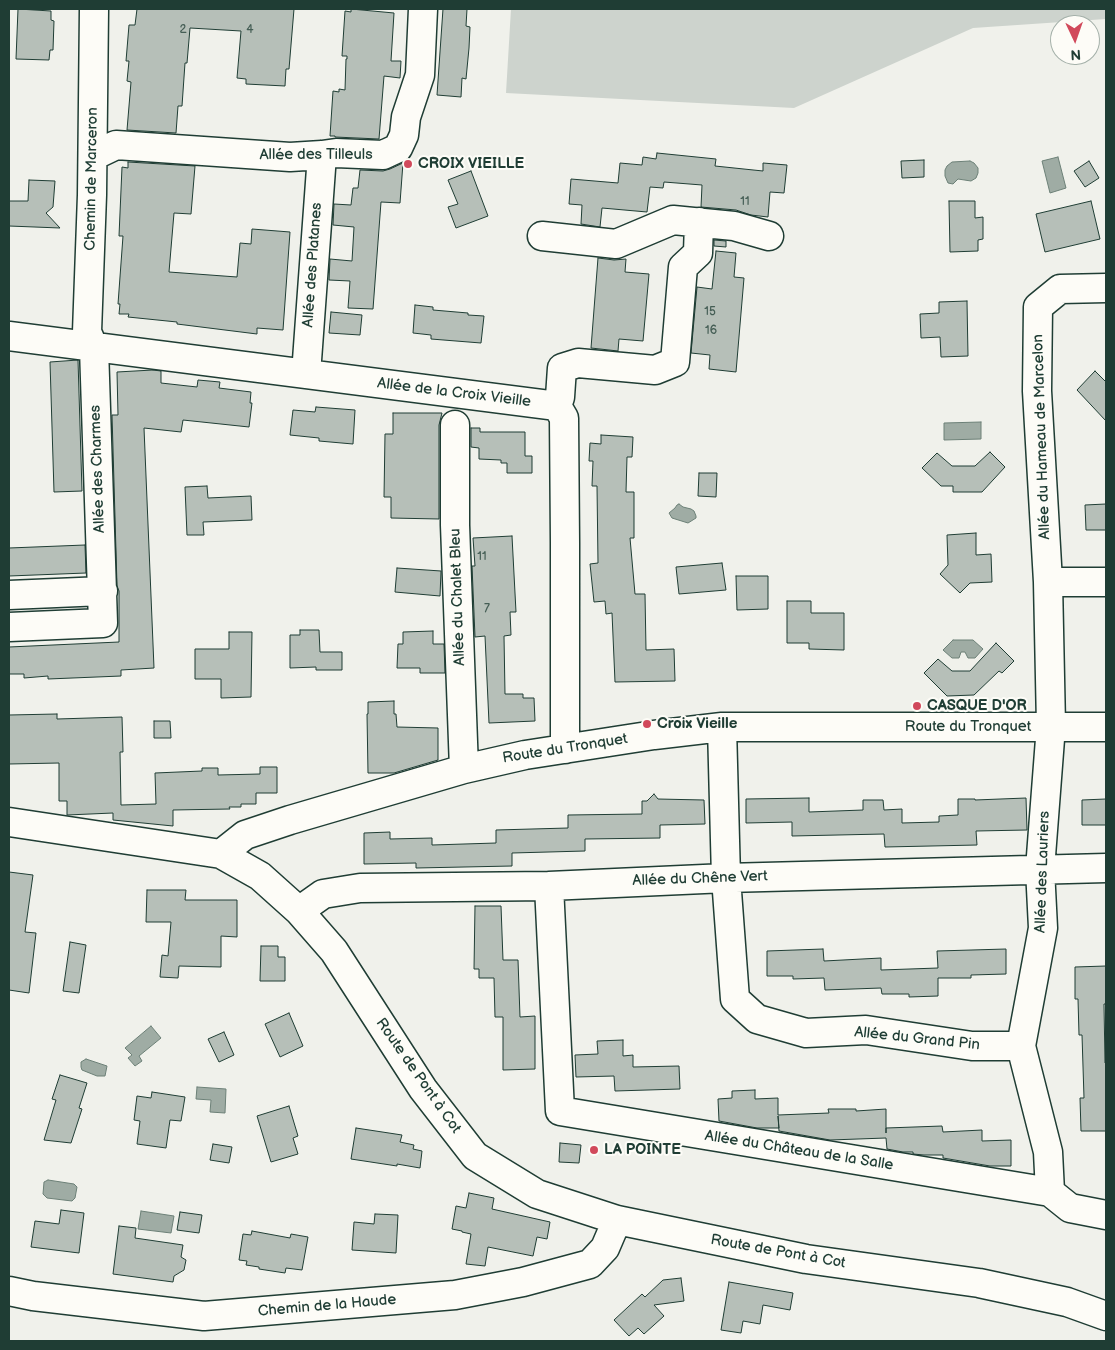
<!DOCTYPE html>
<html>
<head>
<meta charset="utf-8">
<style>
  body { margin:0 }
  #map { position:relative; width:1115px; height:1350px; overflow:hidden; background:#f0f1eb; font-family:"Balsamiq Sans",sans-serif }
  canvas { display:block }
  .frame { position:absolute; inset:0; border:10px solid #1f3d34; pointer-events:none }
  .north { position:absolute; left:1050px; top:15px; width:50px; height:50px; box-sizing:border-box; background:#fdfcf7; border:1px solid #a4b0a9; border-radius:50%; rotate:177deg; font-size:14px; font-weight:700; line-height:20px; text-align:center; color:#1f3d34 }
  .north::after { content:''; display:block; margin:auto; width:18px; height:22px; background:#d1495b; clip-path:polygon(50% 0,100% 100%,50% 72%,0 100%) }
</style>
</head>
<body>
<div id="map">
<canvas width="1115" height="1350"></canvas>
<div class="frame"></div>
<div class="north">N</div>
</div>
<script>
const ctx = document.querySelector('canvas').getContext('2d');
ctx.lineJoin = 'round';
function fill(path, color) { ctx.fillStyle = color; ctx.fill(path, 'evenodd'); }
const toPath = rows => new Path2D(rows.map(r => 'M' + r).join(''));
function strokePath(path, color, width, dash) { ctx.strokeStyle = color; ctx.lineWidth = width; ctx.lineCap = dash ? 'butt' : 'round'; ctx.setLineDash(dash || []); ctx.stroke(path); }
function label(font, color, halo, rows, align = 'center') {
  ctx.font = font + ' "Balsamiq Sans",sans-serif'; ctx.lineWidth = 4; ctx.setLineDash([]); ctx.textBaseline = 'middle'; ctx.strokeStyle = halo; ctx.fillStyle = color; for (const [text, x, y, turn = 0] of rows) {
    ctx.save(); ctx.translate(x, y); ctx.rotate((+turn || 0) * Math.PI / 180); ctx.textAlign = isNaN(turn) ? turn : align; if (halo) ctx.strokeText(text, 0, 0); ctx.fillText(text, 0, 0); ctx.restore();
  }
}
fill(toPath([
  [511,9,1106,9,1106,19,973,28,794,108,506,93]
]), '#cdd3cd');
const water = toPath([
  [1058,157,1066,188,1050,193,1042,161,1058,157],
  [970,161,974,163,978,168,978,173,976,178,971,181,958,179,953,184,948,183,945,176,945,170,947,166,952,162,970,161],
  [981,422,981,439,944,440,944,423,981,422],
  [679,504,683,507,691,509,694,511,696,516,696,518,688,523,672,518,669,513,675,508,677,505,679,504],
  [953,640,973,640,983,649,975,658,968,658,965,652,961,652,959,658,952,658,943,650,953,640],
  [151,1026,161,1038,139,1056,142,1061,135,1066,128,1058,132,1055,125,1048,151,1026],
  [86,1059,107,1066,105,1076,97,1076,82,1070,81,1067,81,1062,86,1059],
  [197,1087,226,1089,225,1113,210,1112,211,1100,196,1099,197,1087],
  [48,1180,74,1184,77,1187,75,1198,72,1201,47,1198,43,1194,44,1182,48,1180],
  [141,1211,174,1216,171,1233,138,1229,141,1211]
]);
fill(water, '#9faca4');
strokePath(water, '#6c8077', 1);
const building = toPath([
  [18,9,51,11,51,20,54,21,53,50,50,50,49,60,16,59,18,9],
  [137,9,294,9,289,69,286,69,285,86,246,84,246,79,237,78,241,31,190,28,187,63,185,63,182,106,178,106,176,133,127,130,131,82,127,81,129,61,126,61,129,25,135,25,137,9],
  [351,9,394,13,391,61,401,61,400,78,384,76,379,139,335,137,335,136,330,136,333,91,339,92,339,89,345,90,346,59,347,59,347,56,342,56,345,11,351,12,351,9],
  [443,9,467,9,466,26,470,27,469,48,466,79,462,78,461,97,437,95,443,9],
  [657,153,716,159,715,166,763,171,763,163,787,165,784,193,770,192,768,217,751,215,736,210,701,207,702,185,664,182,663,188,650,187,647,212,602,208,600,227,581,224,582,205,569,204,571,179,618,183,620,163,642,165,643,157,656,159,657,153],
  [924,160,924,177,902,178,901,161,924,160],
  [1089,161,1099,178,1085,187,1074,171,1089,161],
  [128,162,195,166,191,214,174,213,169,272,237,277,240,243,251,244,252,229,290,232,283,330,257,328,257,334,177,324,177,322,128,317,129,314,119,314,120,304,118,304,123,236,119,236,122,167,128,168,128,162],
  [403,163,400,203,381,202,373,309,348,308,350,281,329,280,330,259,352,261,354,227,333,225,334,204,351,205,353,188,358,188,360,170,383,171,390,169,403,163],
  [471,171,488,216,456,228,448,207,458,204,448,180,471,171],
  [29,180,55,181,53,207,46,213,60,228,9,226,9,201,28,201,29,180],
  [949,201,975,201,975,218,983,217,983,239,978,240,978,251,950,252,949,201],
  [1091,201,1100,239,1045,252,1036,214,1091,201],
  [714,240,726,241,726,247,714,246,714,240],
  [716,251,736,253,734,277,744,278,736,372,709,369,710,355,691,353,697,287,712,289,716,251],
  [598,258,614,260,626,259,625,272,649,274,643,341,619,339,618,351,591,348,598,258],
  [967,301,968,356,941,357,940,337,921,338,920,314,939,313,939,302,967,301],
  [415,305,433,307,433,310,468,313,468,315,484,316,481,343,431,339,431,335,413,333,415,305],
  [331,312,362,315,360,335,329,333,331,312],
  [78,360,82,491,54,492,50,362,78,360],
  [153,370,161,371,161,383,197,387,198,380,220,382,219,388,251,392,250,403,252,403,249,427,183,420,181,432,144,428,154,668,121,670,121,676,48,679,48,676,24,678,24,674,9,674,9,647,119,642,119,591,117,586,112,415,118,415,117,372,153,370],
  [1095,371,1106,382,1106,421,1077,390,1095,371],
  [316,407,355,410,353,444,319,441,319,438,290,435,293,410,315,412,316,407],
  [393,413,442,413,439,425,439,519,391,518,391,497,384,497,385,434,393,434,393,413],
  [471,428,480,428,480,432,525,432,525,456,532,456,532,473,507,473,507,463,501,463,501,460,479,459,479,448,471,447,471,428],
  [601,435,633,437,632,457,627,457,626,492,634,492,634,538,630,538,635,594,645,594,646,650,674,649,675,681,615,682,612,613,606,614,605,601,594,602,590,564,598,563,597,486,592,486,593,461,589,461,590,443,601,444,601,435],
  [990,452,1005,467,982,492,953,492,953,486,941,486,922,468,937,453,952,466,975,466,990,452],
  [699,473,717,473,716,497,698,496,699,473],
  [207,486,208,498,251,496,252,520,203,522,204,535,187,535,185,487,207,486],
  [1106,504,1106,530,1086,530,1085,505,1106,504],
  [976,533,976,555,991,554,992,582,970,583,960,593,940,574,948,565,947,535,976,533],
  [512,536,516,612,510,612,511,635,504,636,505,694,523,694,523,698,534,698,535,721,489,723,485,636,475,637,472,566,475,566,473,538,512,536],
  [85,545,86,573,9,576,9,548,85,545],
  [722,563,726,590,679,594,676,567,722,563],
  [397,568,441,571,440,596,395,592,397,568],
  [736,576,768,576,768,609,737,610,736,576],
  [787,601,811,601,811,613,844,613,844,650,809,649,809,643,787,643,787,601],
  [300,630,319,630,320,652,342,652,342,670,316,670,316,667,290,668,290,635,300,635,300,630],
  [433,631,433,644,444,644,445,673,420,673,420,668,397,668,398,644,403,644,403,632,433,631],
  [229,632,252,632,251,697,221,698,221,679,195,679,195,649,229,649,229,632],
  [996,643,1014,661,1002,673,999,671,974,695,947,696,924,673,938,659,952,671,970,671,996,643],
  [394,701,394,714,396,714,397,727,438,728,438,760,394,773,368,773,367,714,368,714,368,702,394,701],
  [57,714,57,719,122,717,123,752,120,752,121,805,156,804,155,773,202,771,202,768,218,768,218,775,260,774,260,767,277,767,277,793,256,793,256,804,241,804,241,807,229,807,230,809,173,810,173,826,113,820,113,813,67,815,67,801,59,801,59,763,9,764,9,715,57,714],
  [154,721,170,721,171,738,154,738,154,721],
  [654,794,658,799,704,800,705,824,660,825,660,838,585,839,585,851,512,853,512,866,416,868,416,863,364,864,364,833,390,832,390,839,432,838,432,845,496,843,496,830,568,828,568,815,642,814,642,801,647,801,654,794],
  [809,798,809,812,863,810,863,800,883,800,884,810,902,809,902,823,939,822,939,816,958,815,958,799,975,799,975,800,1026,798,1027,830,976,831,977,845,885,847,884,834,792,836,792,822,746,823,746,799,809,798],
  [1106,799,1106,825,1082,825,1082,800,1106,799],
  [9,872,33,875,25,932,36,933,29,993,9,990,9,872],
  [147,890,186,890,185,900,237,900,237,937,221,936,221,967,179,966,178,978,160,977,162,955,168,956,171,922,146,922,147,890],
  [475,906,501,906,503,960,518,960,520,1017,535,1016,535,1069,503,1070,503,1017,495,1017,494,978,479,978,479,969,474,969,475,906],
  [70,942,86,945,79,993,63,991,70,942],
  [261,946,278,946,278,957,285,957,285,981,260,981,261,946],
  [823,949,824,961,881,958,881,970,938,968,937,951,1006,949,1006,974,971,975,971,978,938,978,938,996,909,997,909,994,882,994,881,988,825,990,824,978,793,979,793,976,767,976,767,951,823,949],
  [1106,966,1106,1004,1104,1004,1105,1063,1106,1063,1106,1131,1081,1131,1080,1098,1084,1098,1082,1035,1079,1035,1078,999,1075,999,1075,967,1106,966],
  [289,1013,303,1046,280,1057,265,1024,289,1013],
  [224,1032,234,1055,219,1062,208,1039,224,1032],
  [623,1040,623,1056,633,1055,633,1067,679,1066,680,1089,615,1091,614,1076,576,1077,575,1055,598,1054,597,1041,623,1040],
  [60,1075,87,1083,79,1108,82,1109,71,1143,44,1140,56,1100,52,1099,60,1075],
  [755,1090,755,1099,778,1098,778,1115,829,1113,828,1109,856,1109,856,1111,886,1109,886,1133,886,1128,942,1126,943,1132,982,1130,982,1141,1011,1140,1011,1166,990,1166,943,1158,943,1155,924,1155,913,1154,913,1152,903,1152,887,1149,886,1138,830,1140,779,1131,778,1116,779,1128,757,1128,719,1121,718,1099,732,1098,732,1091,755,1090],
  [152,1092,185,1097,181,1121,170,1120,166,1148,137,1144,140,1121,134,1120,137,1096,151,1098,152,1092],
  [289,1106,298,1136,293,1138,298,1154,271,1162,257,1116,289,1106],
  [356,1128,402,1135,400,1142,414,1145,413,1149,422,1151,420,1168,397,1164,397,1166,351,1159,356,1128],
  [560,1143,581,1145,579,1163,559,1162,560,1143],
  [213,1144,232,1147,229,1163,210,1160,213,1144],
  [469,1193,494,1198,492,1209,550,1222,547,1239,537,1237,533,1256,488,1247,485,1266,466,1264,471,1234,462,1232,462,1231,452,1229,456,1206,466,1208,469,1193],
  [61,1210,84,1213,79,1253,31,1247,35,1221,59,1224,61,1210],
  [180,1212,202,1215,199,1233,177,1230,180,1212],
  [375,1214,398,1215,396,1253,352,1250,354,1222,374,1224,375,1214],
  [119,1226,136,1228,135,1238,183,1245,181,1257,186,1260,184,1270,174,1276,173,1282,113,1274,119,1226],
  [252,1231,290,1238,291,1234,308,1237,302,1270,286,1268,285,1273,259,1269,259,1267,246,1265,247,1261,239,1260,243,1234,251,1235,252,1231],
  [681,1278,684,1301,654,1305,664,1316,644,1334,638,1328,629,1336,614,1320,642,1294,645,1297,663,1280,681,1278],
  [729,1282,793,1293,790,1310,763,1305,760,1324,743,1321,741,1333,721,1330,729,1282]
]);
fill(building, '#b6bfb8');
strokePath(building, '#1f3d34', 1);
const minor = toPath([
  [93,156,116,145,290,157,322,155,336,153,383,155,398,148,404,135,406,117,420,75,423,9],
  [542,236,616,244,673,220,734,226,769,236],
  [9,336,557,406,564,418,565,543,565,749],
  [306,374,322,155],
  [557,406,560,397,562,368,578,363,655,370,675,362,683,267,698,253,699,222],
  [455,425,455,525,464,769],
  [1048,582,1106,582],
  [9,595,103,591],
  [9,627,103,623,94,348,87,332,92,195,94,9],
  [722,727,726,878,735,999,757,1019,806,1033,866,1030,972,1046,1021,1046],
  [9,822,221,854,260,876,299,911,334,951,423,1089,475,1156,537,1194,617,1220,806,1259,979,1283,1067,1302,1106,1316],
  [221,854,245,835,290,820,464,769,525,755,654,735,722,727,1106,727],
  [549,886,560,1111,1050,1192,1070,1208,1106,1215],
  [299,911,323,894,360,888,549,886,726,878,1106,868],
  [1050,1192,1048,1152,1021,1046,1043,928,1040,869,1051,726,1048,582,1037,391,1038,307,1060,289,1106,288],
  [9,1291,33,1296,204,1316,455,1295,523,1282,590,1264,605,1248,617,1220]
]);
strokePath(minor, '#1f3d34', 31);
strokePath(minor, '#fdfcf7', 28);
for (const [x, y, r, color] of [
  [408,164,5,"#d1495b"],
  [917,706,5,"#d1495b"],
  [647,724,5,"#d1495b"],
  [594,1150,5,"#d1495b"]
]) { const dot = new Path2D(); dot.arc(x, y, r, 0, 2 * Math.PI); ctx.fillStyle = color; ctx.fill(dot); strokePath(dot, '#fdfcf7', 2); }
label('12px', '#455e55', null, [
  ["2",183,30],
  ["4",250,30],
  ["11",745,202],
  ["15",710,312],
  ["16",711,331],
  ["11",482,557],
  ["7",487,609]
]);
label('15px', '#1f3d34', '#fdfcf7', [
  ["Allée des Tilleuls",316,155],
  ["Chemin de Marceron",92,179,-89],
  ["Allée des Platanes",313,265,-86],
  ["Allée de la Croix Vieille",454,393,7],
  ["Allée du Hameau de Marcelon",1042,437,-92],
  ["Allée des Charmes",98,469,-92],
  ["Allée du Chalet Bleu",458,597,-92],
  ["Route du Tronquet",968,727],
  ["Route du Tronquet",565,749,-9],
  ["Allée des Lauriers",1043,872,-88],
  ["Allée du Chêne Vert",700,879,-2],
  ["Allée du Grand Pin",917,1039,6],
  ["Route de Pont à Cot",418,1076,55],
  ["Allée du Château de la Salle",799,1151,9],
  ["Route de Pont à Cot",778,1252,10],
  ["Chemin de la Haude",327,1306,-5]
]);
label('bold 15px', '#1f3d34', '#fdfcf7', [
  ["CROIX VIEILLE",418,164],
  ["CASQUE D'OR",927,706],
  ["Croix Vieille",657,724],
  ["LA POINTE",604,1150]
], 'left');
</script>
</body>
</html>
